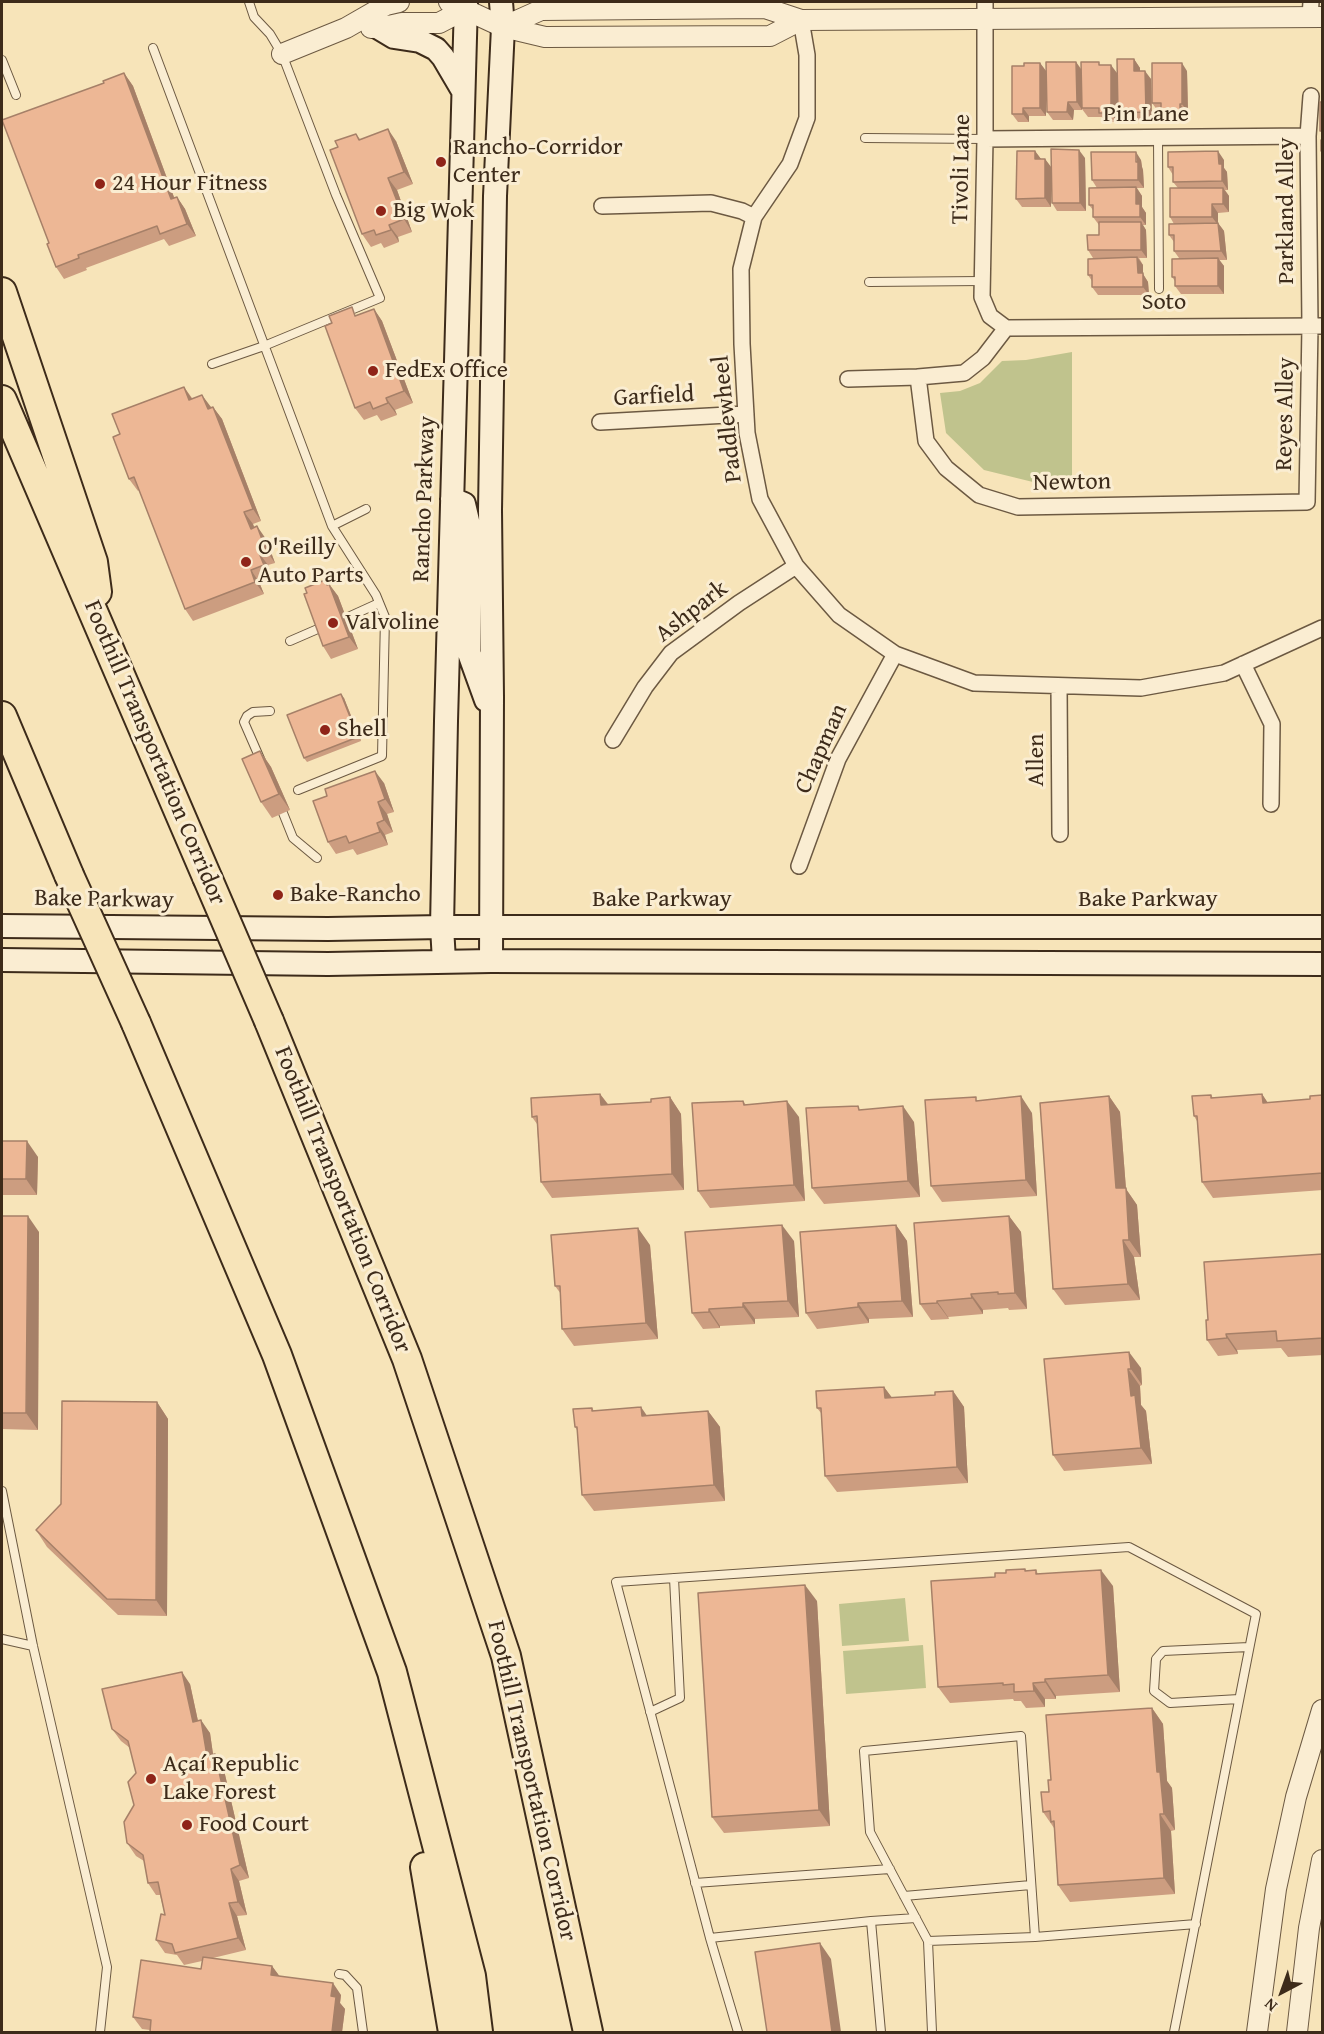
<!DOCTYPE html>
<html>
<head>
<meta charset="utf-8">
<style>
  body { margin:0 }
  #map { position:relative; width:1324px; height:2034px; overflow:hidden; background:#f7e4b9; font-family:"Gentium Book Plus",serif }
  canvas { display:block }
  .frame { position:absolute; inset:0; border:3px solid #3d2b1a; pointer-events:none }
  .north { position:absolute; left:1252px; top:1962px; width:60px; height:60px; -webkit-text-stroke:4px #faedd2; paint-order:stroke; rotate:221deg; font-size:16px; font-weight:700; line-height:24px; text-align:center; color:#3d2b1a }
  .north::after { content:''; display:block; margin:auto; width:21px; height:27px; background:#3d2b1a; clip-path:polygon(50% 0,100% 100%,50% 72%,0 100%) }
</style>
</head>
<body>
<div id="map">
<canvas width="1324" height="2034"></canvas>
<div class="frame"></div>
<div class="north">N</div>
</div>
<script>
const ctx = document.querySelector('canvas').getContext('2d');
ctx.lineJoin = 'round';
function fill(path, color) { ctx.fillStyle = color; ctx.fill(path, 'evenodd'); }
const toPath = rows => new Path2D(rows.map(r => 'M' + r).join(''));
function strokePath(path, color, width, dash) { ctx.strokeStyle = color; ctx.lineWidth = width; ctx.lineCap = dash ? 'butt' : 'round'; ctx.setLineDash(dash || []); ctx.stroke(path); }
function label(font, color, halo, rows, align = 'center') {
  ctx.font = font + ' "Gentium Book Plus",serif'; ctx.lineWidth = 6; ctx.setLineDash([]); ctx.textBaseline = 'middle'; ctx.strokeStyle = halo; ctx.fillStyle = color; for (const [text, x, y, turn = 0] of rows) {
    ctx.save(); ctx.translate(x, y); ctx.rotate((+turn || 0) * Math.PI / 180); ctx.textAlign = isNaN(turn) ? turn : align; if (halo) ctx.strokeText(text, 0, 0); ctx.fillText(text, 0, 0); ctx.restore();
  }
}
fill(toPath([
  [1072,352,1072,484,1037,483,984,470,946,433,940,393,960,391,980,383,1002,361,1026,360],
  [905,1598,909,1641,842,1646,839,1604],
  [923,1645,926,1688,846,1694,843,1651]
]), '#c0c38d');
const service = toPath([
  [153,48,332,526,366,509],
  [2,60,16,95],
  [865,138,985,139],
  [1158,138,1159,289],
  [869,282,982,281],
  [212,364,264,346,380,298,336,195,282,54,270,34,254,17,249,2],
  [346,618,379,603],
  [290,641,320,628],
  [261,761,244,722,247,716,253,712,270,711],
  [298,790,382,756,385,617,376,595,332,526],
  [283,813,293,838,317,858],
  [2,1491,33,1646,107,1967,100,2032],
  [2,1639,33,1646],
  [1239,1699,1170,1703,1154,1691,1156,1659,1163,1651,1249,1647],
  [650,1712,680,1698,674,1578],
  [695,1883,890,1869],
  [904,1896,1031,1885],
  [871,1921,916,1918],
  [710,1938,871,1921,881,2032],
  [928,1941,1035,1937],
  [339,1974,345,1975,357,1988,363,2032],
  [738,2032,710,1938,616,1582,1129,1547,1256,1614,1174,2032],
  [932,2032,928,1941,870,1832,864,1751,1021,1736,1035,1937,1196,1924]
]);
const minor = toPath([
  [985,2,985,139,982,297,990,316,1006,328],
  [1310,17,1311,2],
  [801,20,807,55,807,118,790,164,754,217,741,269,742,344,747,433,760,499,796,566,839,615,895,654,974,683,1141,688,1224,673,1322,628],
  [985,139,1308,136],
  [602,206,711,203,742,211,754,217],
  [1006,328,1322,326],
  [918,377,926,441,946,468,979,495,1018,507,1307,502,1310,326,1308,136,1311,96],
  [848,379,918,377,964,373,983,358,1006,328],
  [600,422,746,414],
  [1243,664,1272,724,1271,804],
  [1059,686,1060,834],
  [613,740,645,687,671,653,739,603,796,566],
  [799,866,838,759,895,654]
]);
const tertiary = toPath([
  [449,2,503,27,545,37,770,36,801,20],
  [503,27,541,10,765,8,801,20,1322,17],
  [371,28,384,27,402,23,439,23,466,9],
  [282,54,346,28,386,5,399,2],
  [1257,2032,1276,1889,1296,1797,1322,1710],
  [1297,2032,1309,1928,1322,1860]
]);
const secondary = toPath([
  [379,28,394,37,420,41,436,49,443,57,463,91],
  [452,499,464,504,469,525,469,653,486,700],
  [2,926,328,929,442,927,1322,927],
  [2,960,328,964,491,961,1322,964],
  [444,961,442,927,446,721,466,2],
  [491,961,492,697,490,510,495,196,503,27,501,2]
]);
const motorway = toPath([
  [2,292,93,562,97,592],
  [2,400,207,877],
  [2,716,69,875],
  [269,1021,407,1359,506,1656,588,2032],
  [136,1023,277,1355,392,1672,471,1976,478,2032],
  [425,1867,453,2032]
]);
strokePath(service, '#6c5942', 10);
strokePath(minor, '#6c5942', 18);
strokePath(tertiary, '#6c5942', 22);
strokePath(secondary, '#3d2b1a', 26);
strokePath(motorway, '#3d2b1a', 32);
strokePath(service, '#faedd2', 8);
strokePath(minor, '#faedd2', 15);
strokePath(tertiary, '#faedd2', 20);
strokePath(secondary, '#faedd2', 22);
strokePath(motorway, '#f7e4b9', 28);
const motorwayBridge = toPath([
  [69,875,136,1023],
  [207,877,269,1021]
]);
strokePath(motorwayBridge, '#3d2b1a', 32, []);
strokePath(motorwayBridge, '#f7e4b9', 28);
fill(toPath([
  [1134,59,1140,68,1140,71,1151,79,1152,120,1124,121,1118,113],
  [1076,62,1082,70,1101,65,1117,73,1117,122,1105,122,1102,117,1088,117,1082,109,1082,110,1074,110,1073,120,1053,120,1047,112],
  [1040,63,1046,71,1046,116,1029,116,1029,122,1018,122,1012,114,1024,66],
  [1187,71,1188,112,1186,112,1186,120,1167,120,1161,111,1158,111,1152,103],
  [124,73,133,86,174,197,177,197,185,209,196,236,169,246,164,239,86,268,87,270,64,279,56,267,49,243,104,83],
  [356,134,360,139,396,141,413,184,397,190,412,232,398,237,399,242,384,248,381,243,371,247,362,234,338,147],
  [1035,151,1041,159,1045,159,1051,167,1051,207,1022,207,1016,199],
  [1085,158,1086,211,1057,211,1052,203],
  [1141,160,1142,167,1143,170,1144,188,1137,188,1142,196,1142,207,1146,213,1146,225,1143,225,1146,230,1147,258,1139,258,1143,265,1143,274,1148,282,1149,295,1098,295,1092,287,1092,281,1088,275,1093,258,1088,250,1099,235,1099,225,1093,217,1093,210,1089,205,1097,188,1092,180],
  [1224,160,1224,168,1227,172,1228,190,1225,190,1229,196,1229,212,1218,213,1218,223,1224,231,1227,260,1219,260,1224,266,1224,294,1181,294,1175,286,1175,281,1172,277,1179,258,1174,251,1174,242,1169,235,1174,224,1170,217,1178,188,1173,182,1173,175,1168,167],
  [374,309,382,321,413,403,395,410,397,415,381,421,377,415,364,420,355,408,357,315],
  [184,387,192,398,211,407,213,407,222,419,261,521,253,524,254,527,266,539,275,563,268,565,272,577,259,582,264,594,193,621,185,609,139,490,138,491,129,479,120,434],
  [328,584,329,584,338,596,358,649,331,659,323,646],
  [344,698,361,741,307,762,304,758],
  [260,751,271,767,290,810,272,818,261,802],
  [384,783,394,812,387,814,393,832,385,835,388,845,357,855,353,849,336,854,328,842],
  [600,1094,608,1104,651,1102,670,1097,681,1114,684,1190,552,1198,541,1182,537,1124,532,1117],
  [1262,1094,1268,1103,1310,1099,1323,1095,1323,1190,1213,1198,1202,1182,1197,1121,1194,1116,1211,1095,1213,1098],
  [1109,1096,1120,1112,1126,1189,1137,1205,1141,1257,1134,1257,1140,1300,1065,1305,1053,1289],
  [743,1101,746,1105,799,1117,805,1201,710,1208,698,1191],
  [979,1101,1032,1113,1037,1196,942,1202,931,1186],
  [861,1110,914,1122,920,1197,824,1204,812,1188],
  [2,1141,38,1157,37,1195,2,1195],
  [2,1216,39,1232,38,1430,2,1429],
  [1009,1216,1021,1232,1027,1309,1009,1310,1008,1308,983,1310,983,1314,948,1317,949,1319,931,1320,920,1304],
  [896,1225,907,1241,913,1317,869,1319,869,1323,817,1329,806,1313],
  [794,1241,799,1317,755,1319,755,1324,720,1326,720,1328,703,1329,692,1313],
  [650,1245,658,1339,574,1346,562,1329,561,1294,555,1286],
  [1323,1254,1323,1355,1288,1357,1281,1348,1237,1350,1238,1354,1218,1356,1207,1340,1208,1320],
  [1044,1359,1141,1368,1142,1385,1140,1386,1141,1405,1146,1411,1152,1464,1064,1471,1053,1455],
  [884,1387,892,1398,935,1395,953,1391,964,1407,968,1483,837,1492,825,1476,821,1413,817,1408],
  [157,1402,168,1419,167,1616,118,1615,47,1547,36,1530],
  [592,1408,594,1411,646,1415,708,1411,720,1427,725,1501,594,1511,582,1495,577,1430,575,1427],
  [1025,1569,1027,1571,1036,1570,1038,1574,1113,1586,1120,1692,1056,1696,1056,1699,1045,1699,1045,1707,1026,1708,1021,1701,1014,1701,1013,1699,950,1703,938,1687,995,1577,1006,1573],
  [817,1601,830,1826,724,1833,712,1817],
  [190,1684,198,1721,210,1733,213,1754,223,1766,249,1878,239,1881,247,1915,237,1916,246,1950,213,1958,272,1966,279,1976,341,1995,340,2003,345,2009,342,2032,150,2032,150,2030,142,2029,133,2017,201,1969,202,1961,184,1965,177,1955,165,1953,156,1940,165,1915,160,1895,156,1895,148,1883,144,1861,136,1856,127,1843,134,1805,136,1773,130,1748,121,1741,112,1729],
  [1152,1708,1163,1724,1167,1781,1172,1788,1175,1830,1171,1831,1175,1894,1070,1902,1058,1885,1054,1828,1043,1812,1049,1792,1051,1780]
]), '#cc9d80');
fill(toPath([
  [1134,59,1140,68,1140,79,1134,71],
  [1076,62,1082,71,1082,110,1077,102],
  [1040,63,1046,71,1046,116,1040,108],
  [1182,63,1187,71,1188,112,1182,104],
  [1111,65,1117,73,1117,122,1111,113],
  [1145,71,1151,79,1152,120,1146,112],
  [124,73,133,86,179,211,171,199],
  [1068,102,1074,110,1073,120,1067,112],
  [1180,104,1186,112,1186,120,1180,112],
  [1023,108,1029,116,1029,122,1023,114],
  [388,129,396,141,413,184,404,172],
  [1079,150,1085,158,1086,211,1080,203],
  [1035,151,1041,159,1035,159],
  [1218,151,1224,160,1224,168,1227,172,1228,190,1222,181,1219,164],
  [1136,152,1141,160,1142,167,1143,170,1144,188,1138,180],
  [1045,159,1051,167,1051,207,1045,198],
  [388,178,397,190,412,232,404,219],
  [1136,187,1142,196,1142,207,1146,213,1146,225,1140,217,1136,204],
  [1223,188,1229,196,1229,212,1223,204],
  [177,197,185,209,196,236,187,224],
  [1212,204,1218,213,1218,225,1212,217],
  [1141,222,1146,230,1147,258,1141,250],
  [1218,223,1224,231,1227,260,1221,251],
  [389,225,398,237,399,242,391,230],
  [1137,257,1143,265,1143,274,1148,282,1149,295,1143,287,1138,273],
  [1218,258,1224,266,1224,294,1218,286],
  [374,309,382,321,413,403,404,391],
  [184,387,192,399,189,400],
  [202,395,211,407,216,421,208,409],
  [386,398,395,410,397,415,388,403],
  [213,407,222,419,261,521,253,509],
  [244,512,253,524,259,541,251,529],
  [257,526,266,539,275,563,266,550],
  [259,553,268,565,272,577,264,565],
  [251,570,259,582,264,594,255,582],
  [325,580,331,588,329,584,338,596,358,649,349,637],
  [341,694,344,698,361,741,358,737],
  [260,751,271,767,290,810,279,794],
  [375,771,384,783,394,812,385,799],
  [378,802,387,814,393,832,384,820],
  [377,823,385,835,388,845,380,832],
  [600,1094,612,1110,601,1105],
  [1262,1094,1273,1111,1263,1103],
  [1021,1096,1032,1113,1037,1196,1026,1180],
  [1109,1096,1120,1112,1126,1189,1137,1205,1141,1257,1129,1240,1116,1188],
  [670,1097,681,1114,684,1190,672,1174],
  [787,1101,799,1117,805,1201,794,1185],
  [903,1106,914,1122,920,1197,908,1181],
  [27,1141,38,1157,37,1195,26,1179],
  [28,1216,39,1232,38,1430,26,1413],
  [1009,1216,1021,1232,1027,1309,1015,1293],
  [782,1225,794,1241,799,1317,788,1301],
  [896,1225,907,1241,913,1317,902,1301],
  [638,1228,650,1245,658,1339,646,1323],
  [1123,1240,1134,1257,1140,1300,1128,1284],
  [971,1294,983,1310,983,1314,972,1298],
  [937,1301,948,1317,949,1319,937,1303],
  [743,1303,755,1319,755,1324,743,1307],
  [858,1303,869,1319,869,1323,858,1307],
  [709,1309,720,1326,720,1328,709,1312],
  [1226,1334,1237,1350,1238,1354,1227,1338],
  [1129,1352,1141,1368,1142,1385,1131,1369],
  [1128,1369,1140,1386,1141,1405,1146,1411,1152,1464,1141,1448,1131,1396],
  [884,1387,896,1403,885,1398],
  [953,1391,964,1407,968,1483,957,1467],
  [157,1402,168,1419,167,1616,156,1600],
  [641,1407,652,1423,642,1416],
  [708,1411,720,1427,725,1501,714,1485],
  [1101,1570,1113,1586,1120,1692,1108,1675],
  [805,1585,817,1601,830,1826,819,1810],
  [182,1672,190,1684,201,1735,193,1722],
  [1045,1679,1056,1696,1056,1699,1045,1682],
  [1033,1683,1045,1699,1045,1707,1034,1691],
  [1152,1708,1163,1724,1167,1781,1172,1788,1175,1830,1164,1814,1157,1772],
  [201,1720,210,1733,215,1768,207,1756],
  [215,1754,223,1766,249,1878,240,1865],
  [1160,1814,1171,1831,1175,1894,1164,1878],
  [231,1869,239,1881,247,1915,238,1902],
  [229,1903,237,1916,246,1950,238,1938],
  [820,1943,831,1959,841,2032,832,2032],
  [272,1966,281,1978,271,1975],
  [333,1983,341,1995,340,2003,345,2009,342,2032,332,2032,331,1996]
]), '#a68068');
const building = toPath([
  [1117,59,1134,59,1134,71,1145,71,1146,112,1118,113,1117,59],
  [1046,62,1076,62,1077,102,1068,102,1067,112,1047,112,1046,62],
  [1081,62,1099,62,1099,65,1111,65,1111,113,1099,113,1099,108,1082,108,1081,62],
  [1024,63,1040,63,1040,108,1023,108,1023,114,1012,114,1012,66,1024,66,1024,63],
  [1152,63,1182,63,1182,104,1180,104,1180,112,1161,112,1161,103,1152,103,1152,63],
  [124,73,171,199,177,197,187,224,160,234,157,226,78,255,79,258,56,267,47,244,49,243,2,120,104,83,103,81,124,73],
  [1320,102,1323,102,1323,131,1320,131,1320,102],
  [388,129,404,172,388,178,404,219,389,225,391,230,376,235,374,230,362,234,330,150,338,147,335,141,356,134,359,140,388,129],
  [1321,140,1323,140,1323,151,1321,151,1321,140],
  [1051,149,1079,150,1080,203,1052,203,1051,149],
  [1017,151,1035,151,1035,159,1045,159,1045,198,1016,199,1017,151],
  [1218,151,1219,164,1222,164,1222,181,1173,182,1173,167,1168,167,1168,152,1218,151],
  [1091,152,1136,152,1136,162,1138,162,1138,180,1092,180,1091,152],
  [1136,187,1136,204,1140,204,1140,217,1093,217,1093,205,1089,205,1089,188,1136,187],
  [1170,188,1223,188,1223,204,1212,204,1212,217,1170,217,1170,188],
  [1099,222,1141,222,1141,250,1088,250,1087,235,1099,235,1099,222],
  [1218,223,1221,251,1174,251,1174,235,1169,235,1169,224,1218,223],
  [1137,257,1138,273,1143,273,1143,287,1092,287,1092,275,1088,275,1088,259,1137,257],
  [1218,258,1218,286,1175,286,1175,277,1172,277,1172,259,1218,258],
  [352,307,355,316,374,309,404,391,386,398,388,403,373,409,370,402,355,408,325,326,332,323,329,316,352,307],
  [184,387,189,400,202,395,208,409,213,407,253,509,244,512,251,529,257,526,266,550,259,553,264,565,251,570,255,582,185,609,134,477,129,479,113,437,120,434,112,414,184,387],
  [325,580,327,585,329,584,349,637,323,646,304,594,307,593,305,588,325,580],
  [341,694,358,737,304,758,287,715,341,694],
  [260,751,279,794,261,802,242,759,260,751],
  [375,771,385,799,378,802,384,820,377,823,380,832,349,843,346,836,328,842,313,801,327,796,325,789,375,771],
  [600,1094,601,1105,651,1102,651,1099,670,1097,672,1174,541,1182,537,1116,532,1117,531,1098,600,1094],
  [1262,1094,1263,1103,1310,1099,1310,1096,1323,1095,1323,1173,1202,1182,1197,1116,1194,1116,1192,1096,1211,1095,1211,1098,1262,1094],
  [1021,1096,1026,1180,931,1186,925,1100,976,1097,976,1101,1021,1096],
  [1109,1096,1116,1188,1126,1188,1129,1240,1123,1240,1128,1284,1053,1289,1040,1103,1109,1096],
  [743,1101,744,1105,787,1101,794,1185,698,1191,692,1103,743,1101],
  [858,1106,859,1110,903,1106,908,1181,812,1188,806,1108,858,1106],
  [2,1141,27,1141,26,1179,2,1179,2,1141],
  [2,1216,28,1216,26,1413,2,1413,2,1216],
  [1009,1216,1015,1293,998,1294,998,1292,971,1294,972,1298,937,1301,937,1303,920,1304,914,1223,1009,1216],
  [782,1225,788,1301,743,1303,743,1307,709,1309,709,1312,692,1313,685,1232,782,1225],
  [896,1225,902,1301,858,1303,858,1307,806,1313,800,1232,896,1225],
  [638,1228,646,1323,562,1329,560,1286,555,1286,551,1235,638,1228],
  [1323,1254,1323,1338,1277,1341,1276,1331,1226,1334,1227,1338,1207,1340,1206,1320,1208,1320,1204,1262,1323,1254],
  [1129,1352,1131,1369,1128,1369,1131,1396,1135,1395,1141,1448,1053,1455,1044,1359,1129,1352],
  [884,1387,885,1398,935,1395,935,1392,953,1391,957,1467,825,1476,821,1408,817,1408,816,1391,884,1387],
  [62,1401,157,1402,156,1600,107,1599,36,1530,61,1504,62,1401],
  [641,1407,642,1416,708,1411,714,1485,582,1495,577,1427,575,1427,573,1409,592,1408,592,1411,641,1407],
  [1025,1569,1025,1571,1036,1570,1036,1574,1101,1570,1108,1675,1045,1679,1045,1682,1033,1683,1034,1691,1014,1692,1014,1684,1003,1685,1003,1683,938,1687,931,1581,995,1577,995,1573,1006,1573,1006,1570,1025,1569],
  [805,1585,819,1810,712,1817,698,1593,805,1585],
  [182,1672,193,1722,201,1720,207,1756,215,1754,240,1865,231,1869,238,1902,229,1903,238,1938,175,1953,172,1944,156,1940,161,1914,165,1915,158,1882,148,1883,143,1855,127,1843,124,1822,134,1805,128,1782,136,1773,128,1741,112,1729,102,1689,182,1672],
  [1152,1708,1157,1772,1160,1772,1164,1814,1160,1814,1164,1878,1058,1885,1054,1821,1051,1822,1050,1811,1043,1812,1041,1792,1049,1792,1048,1780,1051,1780,1046,1715,1152,1708],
  [820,1943,832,2032,767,2032,755,1952,820,1943],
  [203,1957,272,1966,271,1975,333,1983,331,1996,336,1997,332,2032,150,2032,151,2020,133,2017,141,1960,201,1969,203,1957]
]);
fill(building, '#edb795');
strokePath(building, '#a68068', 1.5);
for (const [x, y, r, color] of [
  [441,162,6,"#8f2418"],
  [100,184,6,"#8f2418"],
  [381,211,6,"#8f2418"],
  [373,371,6,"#8f2418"],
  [246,562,6,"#8f2418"],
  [333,623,6,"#8f2418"],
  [325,730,6,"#8f2418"],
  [278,895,6,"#8f2418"],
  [151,1779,6,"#8f2418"],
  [187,1825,6,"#8f2418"]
]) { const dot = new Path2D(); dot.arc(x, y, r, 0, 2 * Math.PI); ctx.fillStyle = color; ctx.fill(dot); strokePath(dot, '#faedd2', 2); }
label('24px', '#3d2b1a', '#faedd2', [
  ["Pin Lane",1146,115],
  ["Tivoli Lane",962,169,-89],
  ["Parkland Alley",1287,211,-90],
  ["Soto",1164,303],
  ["Garfield",654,397,-3],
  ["Reyes Alley",1286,414,-89],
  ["Paddlewheel",728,419,-96],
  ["Newton",1072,483,-1],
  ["Rancho Parkway",425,499,-88],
  ["Ashpark",692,612,-38],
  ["Chapman",822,749,-66],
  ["Foothill Transportation Corridor",154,753,67],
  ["Allen",1037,760,-90],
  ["Bake Parkway",104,900,1],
  ["Bake Parkway",662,900],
  ["Bake Parkway",1148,900],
  ["Foothill Transportation Corridor",342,1200,68],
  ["Foothill Transportation Corridor",531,1781,77]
]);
label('24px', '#3d2b1a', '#faedd2', [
  ["Rancho-Corridor",453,148],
  ["Center",453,176],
  ["24 Hour Fitness",112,184],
  ["Big Wok",393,211],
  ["FedEx Office",385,371],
  ["O'Reilly",258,548],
  ["Auto Parts",258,576],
  ["Valvoline",345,623],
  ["Shell",337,730],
  ["Bake-Rancho",290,895],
  ["Açaí Republic",163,1765],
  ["Lake Forest",163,1793],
  ["Food Court",199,1825]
], 'left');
</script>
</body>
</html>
